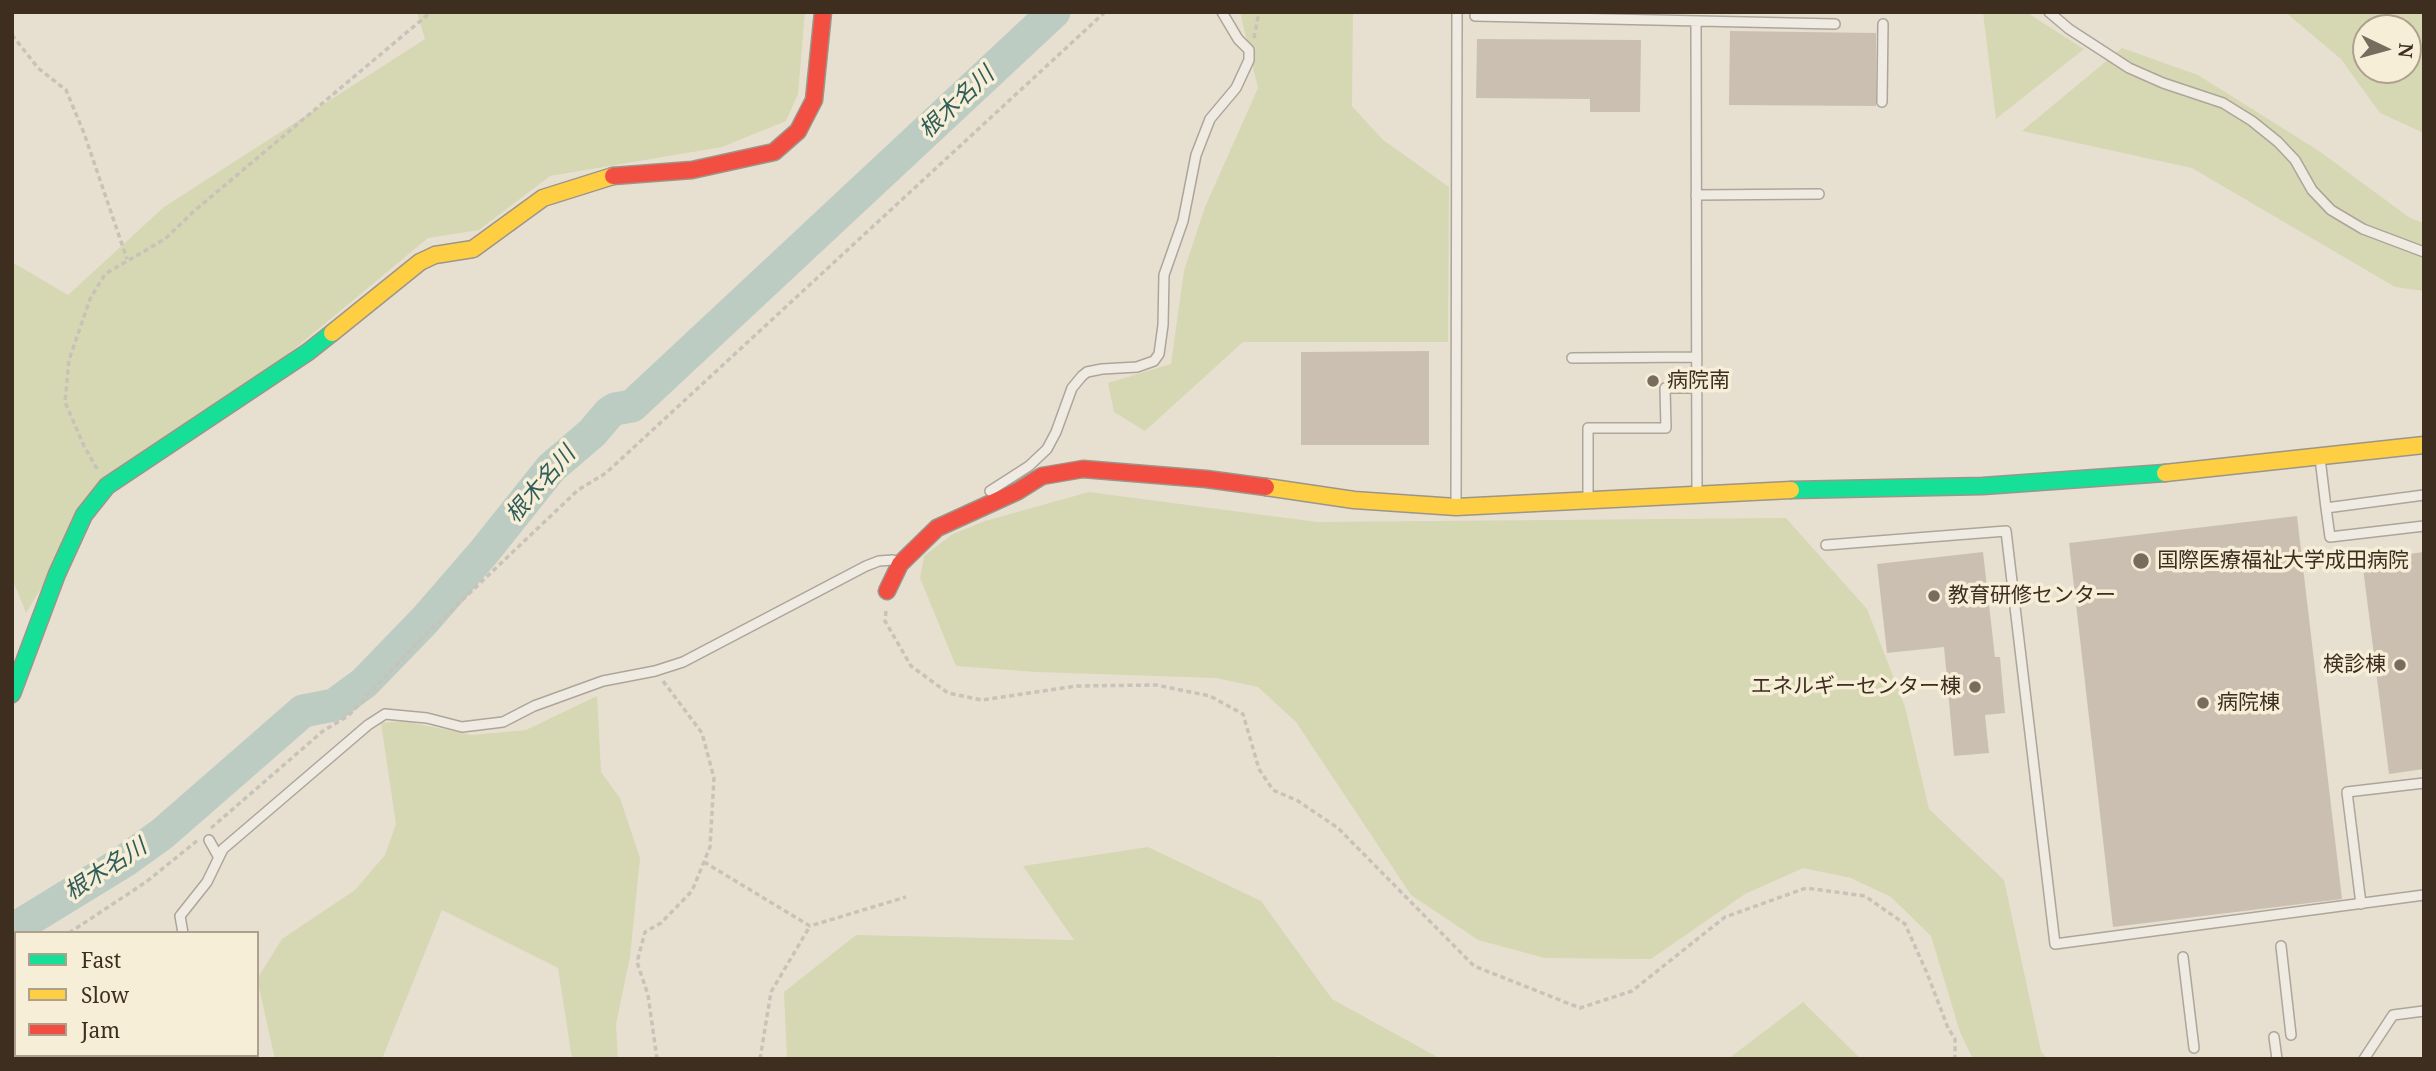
<!DOCTYPE html>
<html>
<head>
<meta charset="utf-8">
<style>
  body { margin:0 }
  #map { position:relative; width:2436px; height:1071px; overflow:hidden; background:#e7e0d1; font-family:"Noto Serif",serif }
  canvas { display:block }
  .frame { position:absolute; inset:0; border:14px solid #3d2e20; pointer-events:none }
  .legend { position:absolute; left:14px; top:931px; width:245px; height:126px; box-sizing:border-box; background:#f7eed8; border:2px solid #ada18e; margin:0; padding:9px 12px; list-style:none; font-size:21px; color:#3d2e20 }
  .legend li { display:flex; align-items:center; gap:14px; height:35px }
  .legend b { width:35px; border:2px solid #ada18e }
  .north { position:absolute; left:2352px; top:14px; width:70px; height:70px; box-sizing:border-box; background:#f7eed8; border:2px solid #ada18e; border-radius:50%; rotate:95deg; font-size:19px; font-weight:700; line-height:28px; text-align:center; color:#3d2e20 }
  .north::after { content:''; display:block; margin:auto; width:24px; height:32px; background:#786c5e; clip-path:polygon(50% 0,100% 100%,50% 72%,0 100%) }
</style>
</head>
<body>
<div id="map">
<canvas width="2436" height="1071"></canvas>
<div class="frame"></div>
<ul class="legend">
<li><b style="height:9px;background:#16e098"></b>Fast</li>
<li><b style="height:9px;background:#ffcf43"></b>Slow</li>
<li><b style="height:9px;background:#f24e42"></b>Jam</li>
</ul>
<div class="north">N</div>
</div>
<script>
const ctx = document.querySelector('canvas').getContext('2d');
ctx.lineJoin = 'round';
function fill(path, color) { ctx.fillStyle = color; ctx.fill(path, 'evenodd'); }
const toPath = rows => new Path2D(rows.map(r => 'M' + r).join(''));
function strokePath(path, color, width, dash) { ctx.strokeStyle = color; ctx.lineWidth = width; ctx.lineCap = dash ? 'butt' : 'round'; ctx.setLineDash(dash || []); ctx.stroke(path); }
function label(font, color, halo, rows, align = 'center') {
  ctx.font = font + ' "Noto Serif","Noto Sans JP",serif'; ctx.lineWidth = 7; ctx.setLineDash([]); ctx.textBaseline = 'middle'; ctx.strokeStyle = halo; ctx.fillStyle = color; for (const [text, x, y, turn = 0] of rows) {
    ctx.save(); ctx.translate(x, y); ctx.rotate((+turn || 0) * Math.PI / 180); ctx.textAlign = isNaN(turn) ? turn : align; if (halo) ctx.strokeText(text, 0, 0); ctx.fillText(text, 0, 0); ctx.restore();
  }
}
fill(toPath([
  [417,12,805,12,798,94,786,121,722,147,550,176,479,230,428,238,281,360,86,515,26,613,12,578,12,262,68,295,164,207,425,39],
  [1240,12,1353,12,1352,106,1382,139,1449,187,1448,342,1243,342,1145,431,1114,412,1108,383,1171,364,1184,271,1205,207,1258,88],
  [1983,12,2026,12,2084,49,1996,119],
  [2285,12,2424,12,2424,133,2380,113,2341,59],
  [2408,28,2408,70,2366,70,2366,28],
  [2122,48,2198,75,2319,151,2410,218,2424,223,2424,291,2395,287,2192,168,2022,131],
  [1089,492,1317,522,1786,518,1867,609,1905,707,1929,809,2004,880,2041,1051,2047,1059,1973,1059,1960,1032,1931,936,1891,897,1851,878,1803,868,1745,894,1651,959,1545,958,1478,940,1411,895,1296,722,1258,687,1216,678,1037,672,956,666,920,578,924,556,953,534,985,521],
  [597,696,601,772,620,798,640,858,630,957,616,1024,618,1059,572,1059,558,968,442,910,382,1059,275,1059,257,979,282,939,355,890,385,855,396,824,381,723,404,721,472,735,526,730],
  [1148,847,1261,901,1332,999,1441,1059,1283,1059,1278,1055,1275,1059,787,1059,784,992,856,935,1074,940,1023,866],
  [1803,1002,1861,1059,1728,1059]
]), '#d6d7b3');
strokePath(toPath([
  [12,930,123,862,162,834,303,711,334,705,364,683,425,620,484,552,551,468,592,433,609,413,615,409,632,406,1054,12]
]), '#bcccc2', 33);
fill(toPath([
  [1730,31,1876,33,1876,106,1729,105],
  [1477,39,1641,40,1640,112,1590,112,1590,99,1476,98],
  [1429,351,1429,445,1301,445,1301,352],
  [2297,516,2342,899,2113,927,2069,543],
  [1983,552,1995,657,2000,657,2005,713,1985,715,1989,753,1954,756,1944,647,1887,653,1877,564],
  [2424,552,2424,769,2389,774,2362,560]
]), '#cbbfb2');
const lane = toPath([
  [2049,12,2069,29,2129,68,2163,83,2223,103,2252,121,2278,142,2295,160,2312,190,2331,210,2363,229,2424,252],
  [1475,16,1835,24],
  [1696,21,1697,494],
  [1882,102,1883,24],
  [1696,195,1819,194],
  [1572,358,1697,357],
  [2320,458,2326,508,2424,495],
  [990,491,1029,466,1047,449,1056,432,1072,388,1082,376,1087,372,1102,369,1137,367,1154,361,1159,354,1163,325,1164,275,1183,221,1196,155,1210,119,1236,88,1249,60,1249,50,1238,39,1222,12],
  [1588,499,1588,428,1666,428,1665,388,1697,388],
  [1456,505,1457,12],
  [2326,508,2330,537,2424,526],
  [1826,545,2006,531,2055,944,2424,895],
  [209,840,218,856],
  [2361,904,2347,792,2424,783],
  [183,933,180,916,207,882,223,849,368,725,385,714,427,718,462,727,503,722,534,706,603,681,655,671,683,662,866,566,879,561,893,560,898,563],
  [2281,946,2291,1035],
  [2183,957,2194,1048],
  [2274,1037,2277,1059],
  [112,1059,117,1055],
  [2364,1059,2393,1015,2424,1011]
]);
const fast = toPath([
  [1791,490,1983,486,2165,473],
  [12,694,57,574,84,515,107,486,308,352,332,333]
]);
const slow = toPath([
  [332,333,420,262,435,255,473,249,543,198,613,176],
  [2165,473,2424,445],
  [1266,487,1354,500,1456,507,1791,490]
]);
const jam = toPath([
  [613,176,692,170,774,152,798,131,814,100,823,12],
  [887,591,900,564,937,528,1018,491,1042,476,1083,469,1206,479,1266,487]
]);
strokePath(lane, '#ada599', 12);
strokePath(fast, '#9c958a', 19);
strokePath(slow, '#9c958a', 19);
strokePath(jam, '#9c958a', 19);
strokePath(toPath([
  [12,35,38,68,66,90,84,133,127,259],
  [1254,38,1259,12],
  [97,469,84,446,65,402,69,360,90,299,105,274,165,239,193,212,431,12],
  [886,611,885,621,911,666,948,693,982,700,1077,686,1156,685,1210,696,1243,714,1259,769,1273,790,1298,801,1338,828,1474,966,1580,1008,1632,991,1725,917,1806,888,1865,896,1905,924,1927,973,1948,1028,1955,1039,1955,1059],
  [211,828,323,731,348,716,416,644,578,490,606,473,1105,12],
  [704,862,810,926,906,897],
  [69,933,146,882,198,840],
  [12,974,16,972],
  [657,1059,648,995,637,962,645,932,661,923,692,891,710,847,714,778,702,733,663,681],
  [760,1059,771,992,810,926]
]), '#c8c2b9', 3.5, [5, 3.5]);
strokePath(lane, '#efebe3', 9);
strokePath(fast, '#16e098', 16);
strokePath(slow, '#ffcf43', 16);
strokePath(jam, '#f24e42', 16);
for (const [x, y, r, color] of [
  [1653,381,7,"#786c5e"],
  [2141,561,9,"#786c5e"],
  [1934,596,7,"#786c5e"],
  [2400,665,7,"#786c5e"],
  [1975,687,7,"#786c5e"],
  [2203,703,7,"#786c5e"]
]) { const dot = new Path2D(); dot.arc(x, y, r, 0, 2 * Math.PI); ctx.fillStyle = color; ctx.fill(dot); strokePath(dot, '#f7eed8', 2.5); }
label('21px', '#3d2e20', '#f7eed8', [
  ["病院南",1667,381],
  ["国際医療福祉大学成田病院",2157,561],
  ["教育研修センター",1948,596],
  ["検診棟",2386,665,"right"],
  ["エネルギーセンター棟",1961,687,"right"],
  ["病院棟",2217,703]
], 'left');
label('italic 23px', '#2f5d5a', '#f7eed8', [
  ["根木名川",957,103,-43],
  ["根木名川",541,485,-49],
  ["根木名川",106,870,-33]
]);
</script>
</body>
</html>
